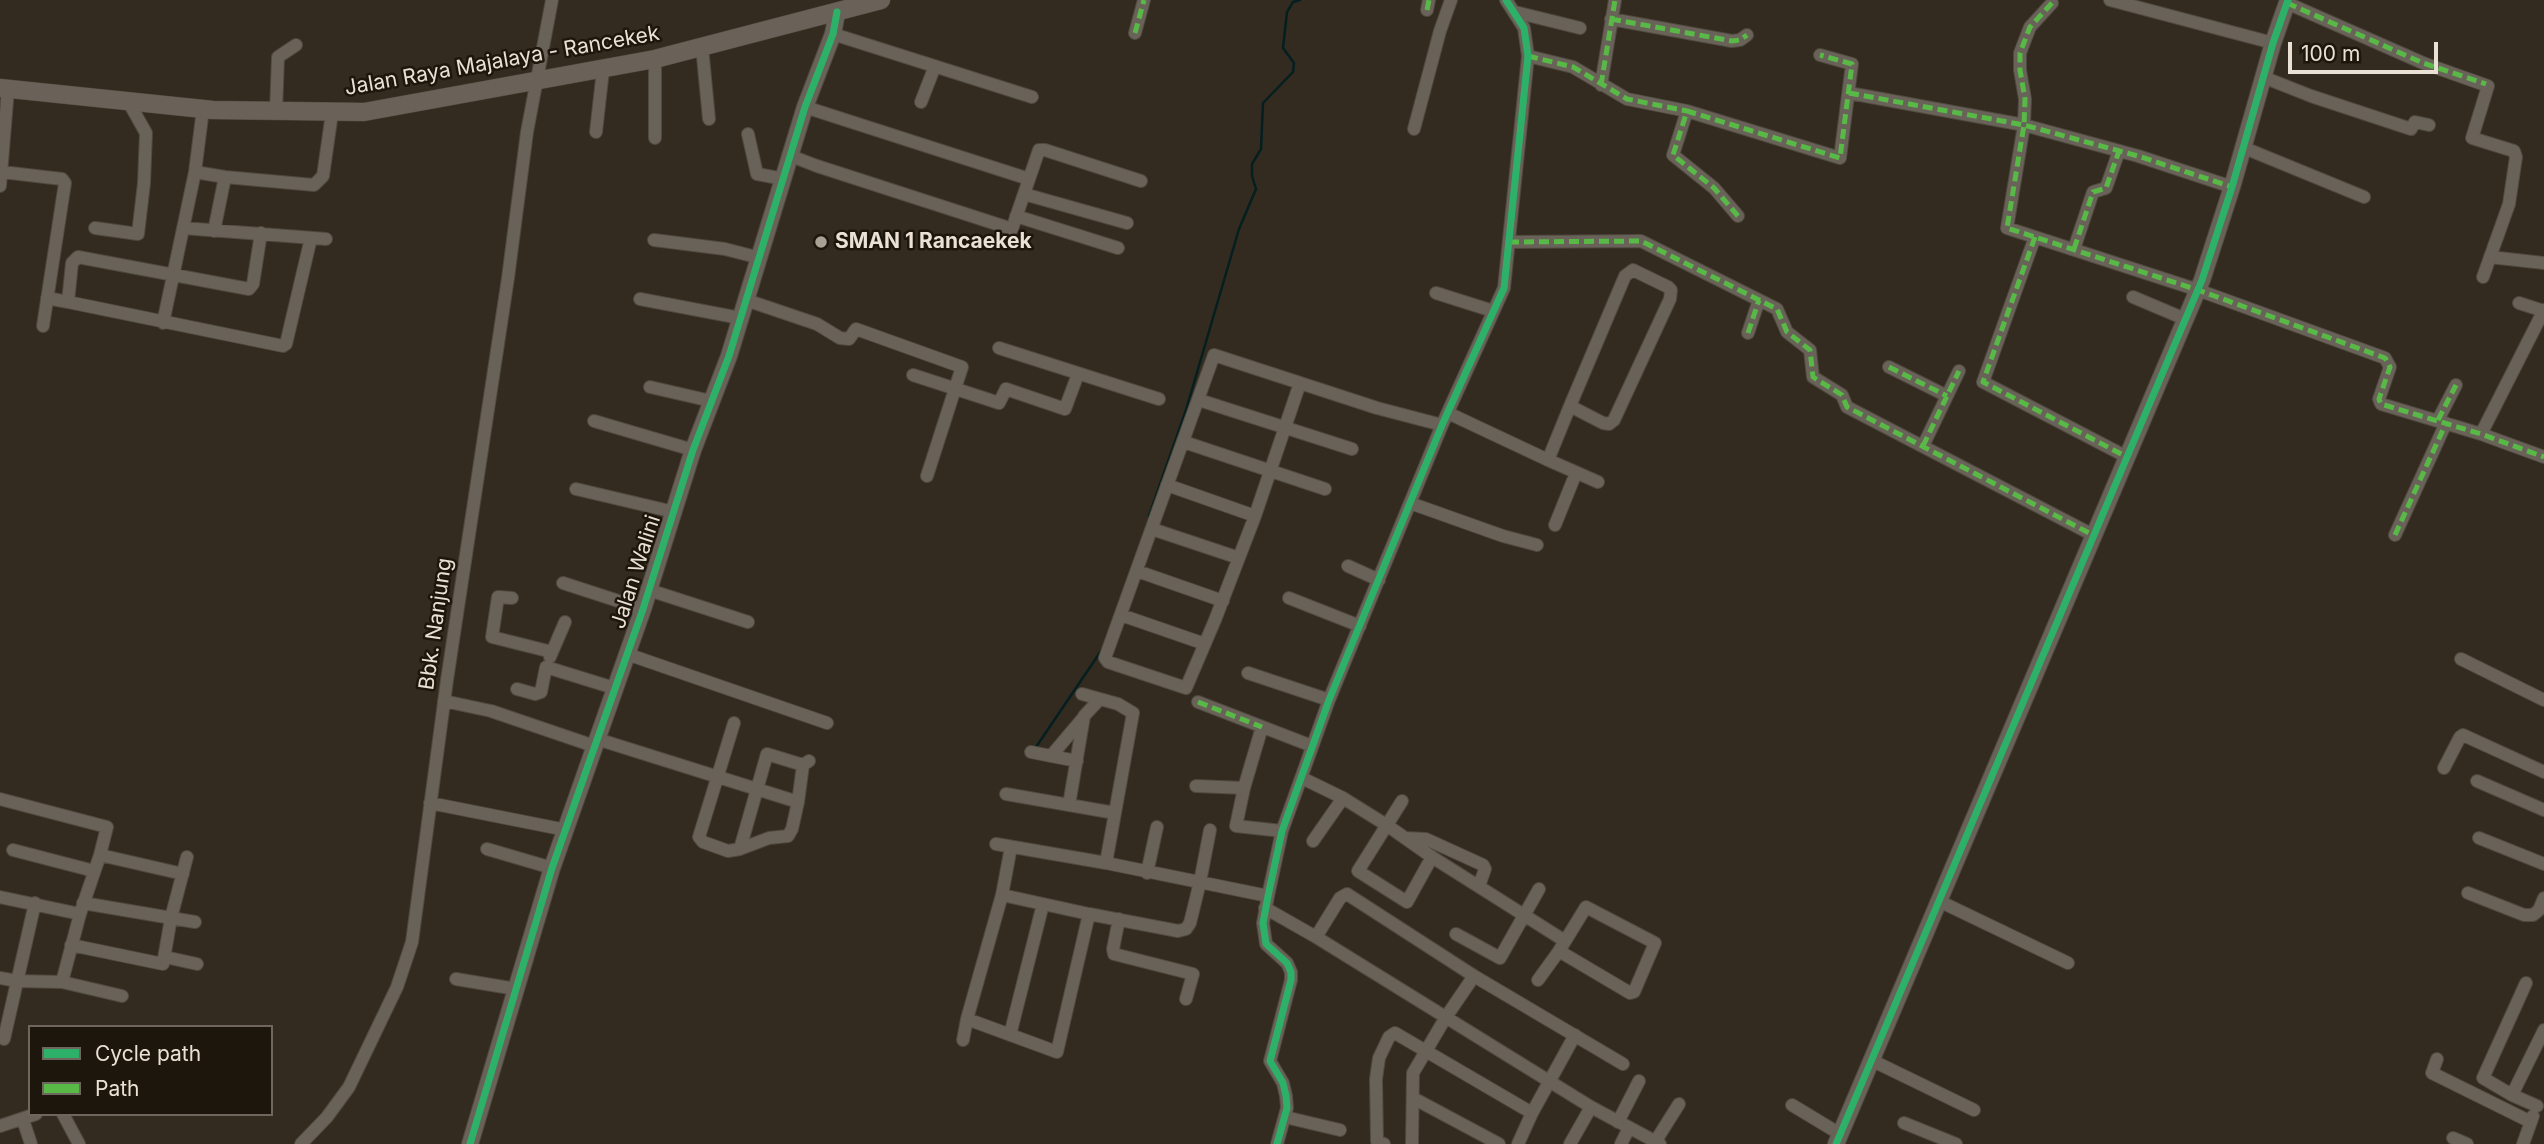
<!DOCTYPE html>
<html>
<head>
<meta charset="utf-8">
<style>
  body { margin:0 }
  #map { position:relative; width:2544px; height:1144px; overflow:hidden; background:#332b1f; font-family:Inter,sans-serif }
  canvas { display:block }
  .legend { position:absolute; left:28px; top:1025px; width:245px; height:91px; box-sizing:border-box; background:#1d160d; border:2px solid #6f675d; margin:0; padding:9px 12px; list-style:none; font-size:21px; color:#eae1d4 }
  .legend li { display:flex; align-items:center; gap:14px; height:35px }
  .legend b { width:35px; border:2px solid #6f675d }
  .scale { position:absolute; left:2288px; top:42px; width:150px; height:32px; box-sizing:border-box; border:4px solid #eae1d4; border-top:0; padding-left:9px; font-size:21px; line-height:24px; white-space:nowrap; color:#eae1d4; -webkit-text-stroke:5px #1d160d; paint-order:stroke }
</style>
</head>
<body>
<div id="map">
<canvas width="2544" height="1144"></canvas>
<ul class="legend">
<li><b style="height:9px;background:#2db169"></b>Cycle path</li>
<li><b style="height:9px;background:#58b947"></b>Path</li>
</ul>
<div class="scale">100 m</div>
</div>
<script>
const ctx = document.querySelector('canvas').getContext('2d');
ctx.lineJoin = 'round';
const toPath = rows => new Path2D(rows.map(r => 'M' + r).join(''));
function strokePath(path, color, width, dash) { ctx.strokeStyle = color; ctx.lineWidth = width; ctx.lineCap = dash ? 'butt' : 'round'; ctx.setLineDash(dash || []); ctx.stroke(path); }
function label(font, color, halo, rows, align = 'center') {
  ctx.font = font + ' Inter,sans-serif'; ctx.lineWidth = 5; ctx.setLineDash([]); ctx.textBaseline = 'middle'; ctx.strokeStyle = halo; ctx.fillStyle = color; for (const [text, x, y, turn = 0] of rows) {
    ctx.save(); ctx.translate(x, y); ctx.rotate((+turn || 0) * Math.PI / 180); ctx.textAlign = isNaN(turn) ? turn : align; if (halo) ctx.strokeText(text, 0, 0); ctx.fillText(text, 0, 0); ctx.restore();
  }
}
strokePath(toPath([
  [1149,516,1186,410,1239,229,1256,189,1252,176,1252,164,1261,149,1263,103,1293,72,1294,63,1283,48,1287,12,1293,2,1300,0],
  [1034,750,1103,648]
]), '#051f20', 2.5);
const minor = toPath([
  [2110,0,2273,43],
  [2052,3,2030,27,2020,53,2020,70,2025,99,2024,125,2007,228,2198,290,2385,358,2390,367,2379,399,2381,404,2481,434,2544,457],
  [2287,3,2423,63,2488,86,2472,138,2514,151,2516,157,2509,204,2483,277],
  [1427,10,1429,0],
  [1515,12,1580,28],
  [1611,19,1732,41,1740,40,1747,35],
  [1135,33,1144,0],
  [833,34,1032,97],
  [702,47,709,119],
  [1528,56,1573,67,1627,99,1687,111],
  [655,59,655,138],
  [2263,77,2311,96,2411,129,2415,122,2429,125],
  [1601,85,1615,0],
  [1849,93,2024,125,2138,156,2232,187],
  [921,102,935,66],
  [805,107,1029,179],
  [276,112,278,57,296,45],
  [1414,129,1440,31,1451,0],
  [596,132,603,70],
  [748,134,757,174,784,179],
  [2242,147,2364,197],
  [791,156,817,166,1012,229,1039,150,1045,150,1141,181],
  [2,172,62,179,65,183,43,326],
  [195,172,225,177,314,185,323,176,332,113],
  [0,186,8,89],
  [1024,194,1127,223],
  [1016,216,1118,248],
  [1738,216,1714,188,1673,155,1687,111,1840,158,1852,64,1820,55],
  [95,228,138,234,144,183,146,133,128,101],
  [183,228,326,239],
  [214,231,225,177],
  [2035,237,1983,382,2127,457],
  [654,240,725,249,760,258],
  [1509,242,1641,241,1777,309,1787,332,1810,350,1813,377,1842,395,1847,407,2093,535],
  [2074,249,2093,192,2106,188,2119,151],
  [2490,257,2544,263],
  [1436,293,1493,311],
  [2133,297,2185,319],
  [47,298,68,302,72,263,78,257,249,289,253,284,261,233],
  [640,299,740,318],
  [746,300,817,324,840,338,849,339,856,329,962,367,927,476],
  [68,302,283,346,286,344,311,238],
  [2519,303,2544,311],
  [163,323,195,172,203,109],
  [1748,333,1759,300],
  [999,348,1159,399],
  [1889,367,1947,396],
  [913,375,999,403,1006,389,1065,409,1078,374],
  [1300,383,1255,516,1215,620,1186,688,1108,662,1105,658,1214,355,1377,408,1442,425],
  [650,387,711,401],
  [1199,400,1352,449],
  [1448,413,1548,460,1570,406,1625,276,1633,270,1668,287,1671,290,1670,299,1614,420,1609,424,1603,423,1570,406],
  [2438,420,2456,385],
  [594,421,693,450],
  [2481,434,2544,310],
  [1184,442,1325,489],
  [1923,446,1959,371],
  [1548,460,1598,482],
  [1167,485,1255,516],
  [576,489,674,512],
  [1410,503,1503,536,1537,545],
  [1555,525,1576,473],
  [1152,529,1239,558],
  [2395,535,2446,423],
  [1348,566,1379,580],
  [1137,571,1223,601],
  [563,583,643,609],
  [649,590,748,622],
  [512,598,498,597,492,637,552,652],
  [1289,598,1360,626],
  [1121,615,1205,644],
  [627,654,827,723],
  [550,657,565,622],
  [2461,659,2544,700],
  [1248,673,1329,700],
  [517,689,535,694,541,692,546,667,614,688],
  [1082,694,1118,704,1133,713,1106,863],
  [444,701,491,711,594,746],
  [1198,702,1312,746],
  [734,723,699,837,703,842,728,851,740,849,769,838,788,836,792,829,798,802,803,765,809,761],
  [1262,727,1244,788,1236,826,1282,831],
  [597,739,798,802],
  [1031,752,1051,756,1084,717],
  [1051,756,1077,761],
  [2444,768,2460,737,2463,735,2544,772],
  [1302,778,1343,798,1388,826,1432,857,1565,941],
  [2477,781,2544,810],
  [1196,786,1244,788],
  [1006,794,1115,813],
  [0,799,107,827,100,855,80,914,62,982],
  [1402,801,1358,871,1407,902,1432,857],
  [430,803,566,830],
  [1069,805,1084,716,1100,699],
  [1405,838,1426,839,1483,865,1485,869,1479,886],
  [2479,838,2544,864],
  [1313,841,1343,798],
  [996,844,1106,863,1268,896],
  [487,849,552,868],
  [740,849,767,754,803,765],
  [13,850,94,871],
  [100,855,183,874],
  [1147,873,1157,827],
  [2468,893,2524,915,2533,915,2539,910,2544,898],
  [1002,895,1089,914,1178,931,1186,929,1190,923,1200,882,1210,830],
  [0,897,80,914],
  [1939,901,2068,963],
  [83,903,195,922],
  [1265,908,1316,937,1591,1107,1660,1144],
  [1119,919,1113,949,1114,954,1193,974,1186,999],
  [1456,934,1500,958,1539,889],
  [1316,937,1340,898,1347,894,1474,976,1623,1064],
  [71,945,163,964,171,918,187,857],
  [165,957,197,964],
  [0,978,17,981,62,982,122,996],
  [456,979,516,989],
  [1538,980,1559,951,1586,907,1655,943,1634,992,1630,993,1559,951],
  [2526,983,2483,1078,2512,1095,2537,1106],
  [967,1019,1057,1052,1089,914],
  [1010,1035,1043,904],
  [4,1039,35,903],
  [963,1040,967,1019,1002,895,1011,847],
  [2437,1059,2432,1073,2531,1122],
  [1871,1060,1974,1110],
  [2512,1095,2544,1030],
  [1413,1098,1499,1144],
  [1792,1105,1840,1134],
  [63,1114,79,1144],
  [1285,1117,1340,1130],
  [23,1120,31,1144],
  [1618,1122,1639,1081],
  [1904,1123,1956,1144],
  [0,1126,36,1114],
  [2453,1138,2467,1144],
  [1655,1142,1679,1104],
  [301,1144,327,1117,349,1087,397,987,412,942,447,680,508,278,527,132,552,0],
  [1277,1144,1287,1108,1286,1096,1283,1083,1270,1061,1291,980,1291,972,1287,963,1266,944,1263,923,1268,896,1282,831,1329,700,1442,425,1504,288,1528,56,1524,28,1506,0],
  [1384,1144,1377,1141,1376,1079,1379,1058,1389,1037,1395,1033,1532,1113],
  [1412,1144,1413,1073,1446,1017,1474,976],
  [1518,1144,1532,1113,1575,1035],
  [1570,1144,1591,1107],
  [1621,1144,1629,1128],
  [2523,1144,2533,1116]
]);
const tertiary = toPath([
  [470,1144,552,868,643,609,693,450,729,356,805,107,833,34,837,12],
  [1836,1144,2202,280,2232,187,2273,43,2288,0]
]);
const secondary = toPath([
  [0,88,213,110,364,112,655,59,881,0]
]);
strokePath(minor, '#50493f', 14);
strokePath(tertiary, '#50493f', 18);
strokePath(secondary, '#50493f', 19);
strokePath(minor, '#696259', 12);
strokePath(tertiary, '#696259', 16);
strokePath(secondary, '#6a6158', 18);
strokePath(toPath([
  [2052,3,2030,27,2020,53,2020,70,2025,99,2024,125,2007,228,2198,290,2385,358,2390,367,2379,399,2381,404,2481,434,2544,457],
  [2287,3,2423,63,2486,84],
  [1427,10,1429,0],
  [1611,19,1732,41,1740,40,1747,35],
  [1135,33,1144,0],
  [1528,56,1573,67,1627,99,1687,111],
  [1601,85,1615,0],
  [1849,93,2024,125,2138,156,2232,187],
  [1738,216,1714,188,1673,155,1687,111,1840,158,1852,64,1820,55],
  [2035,237,1983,382,2127,457],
  [1509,242,1641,241,1777,309,1787,332,1810,350,1813,377,1842,395,1847,407,2093,535],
  [2074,249,2093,192,2106,188,2119,151],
  [1748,333,1759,300],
  [1889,367,1947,396],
  [2438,420,2456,385],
  [1923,446,1959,371],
  [2395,535,2446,423],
  [1198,702,1262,727]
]), '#58b947', 5, [10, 5]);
strokePath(toPath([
  [470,1144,552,868,643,609,693,450,729,356,805,107,833,34,837,12],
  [1277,1144,1287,1108,1286,1096,1283,1083,1270,1061,1291,980,1291,972,1287,963,1266,944,1263,923,1268,896,1282,831,1329,700,1442,425,1504,288,1528,56,1524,28,1506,0],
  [1836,1144,2202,280,2232,187,2273,43,2288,0]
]), '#2db169', 7);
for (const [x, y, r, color] of [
  [821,242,7,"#aaa195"]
]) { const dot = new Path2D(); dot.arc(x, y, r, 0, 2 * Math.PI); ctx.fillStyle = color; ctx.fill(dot); strokePath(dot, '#1d160d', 2.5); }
label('21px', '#eae1d4', '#1d160d', [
  ["Jalan Raya Majalaya - Rancekek",502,61,-10],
  ["Jalan Walini",636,572,-72],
  ["Bbk. Nanjung",436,624,-82]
]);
label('bold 21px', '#eae1d4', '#1d160d', [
  ["SMAN 1 Rancaekek",835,242]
], 'left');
</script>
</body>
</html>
